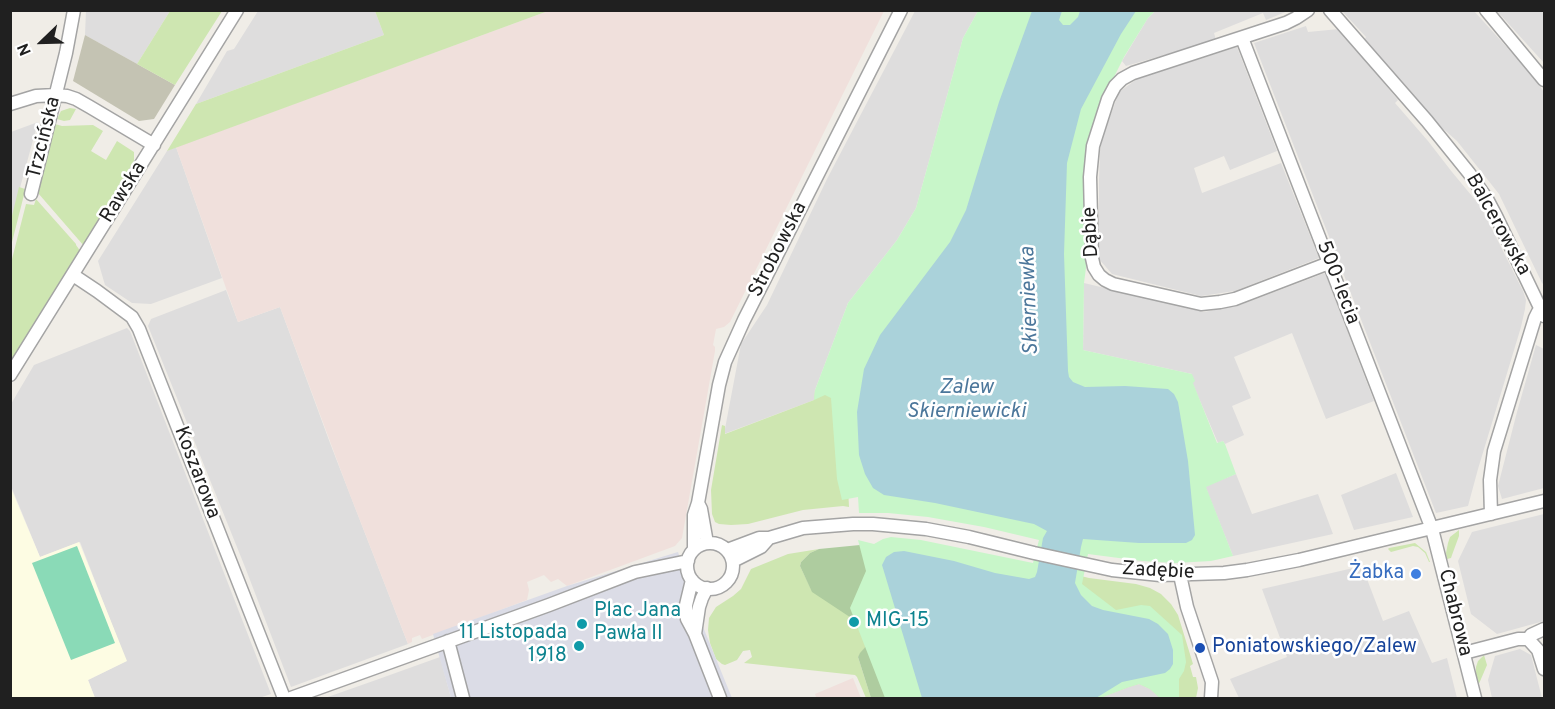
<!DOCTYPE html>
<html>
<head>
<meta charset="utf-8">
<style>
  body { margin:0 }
  #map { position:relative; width:1555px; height:709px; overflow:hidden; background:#f0ede7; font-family:Overpass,sans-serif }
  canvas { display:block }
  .frame { position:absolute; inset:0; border:12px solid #202020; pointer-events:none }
  .north { position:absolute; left:12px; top:12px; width:60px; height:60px; -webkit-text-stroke:4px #fff; paint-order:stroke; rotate:247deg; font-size:16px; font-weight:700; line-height:24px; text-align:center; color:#202020 }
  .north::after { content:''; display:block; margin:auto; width:21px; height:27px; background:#202020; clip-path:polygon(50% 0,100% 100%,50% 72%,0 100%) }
</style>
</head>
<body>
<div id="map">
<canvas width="1555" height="709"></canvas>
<div class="frame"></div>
<div class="north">N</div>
</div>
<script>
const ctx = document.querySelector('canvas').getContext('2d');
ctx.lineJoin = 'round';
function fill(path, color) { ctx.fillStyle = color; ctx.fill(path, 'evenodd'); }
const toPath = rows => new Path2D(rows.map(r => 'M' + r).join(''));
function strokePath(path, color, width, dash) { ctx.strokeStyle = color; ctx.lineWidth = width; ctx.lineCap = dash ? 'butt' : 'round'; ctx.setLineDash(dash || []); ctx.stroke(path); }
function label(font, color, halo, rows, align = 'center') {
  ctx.font = font + ' Overpass,sans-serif'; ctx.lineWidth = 5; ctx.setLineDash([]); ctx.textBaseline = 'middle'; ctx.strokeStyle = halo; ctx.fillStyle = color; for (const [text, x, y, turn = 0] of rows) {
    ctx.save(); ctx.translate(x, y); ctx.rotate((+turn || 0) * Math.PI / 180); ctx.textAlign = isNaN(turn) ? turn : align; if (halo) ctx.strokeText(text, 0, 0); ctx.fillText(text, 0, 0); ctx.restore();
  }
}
fill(toPath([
  [86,11,170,11,137,64,85,35],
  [258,11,375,11,384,35,196,104,227,51,234,49],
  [915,11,978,11,963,38,916,208,897,240,848,303,815,390,814,400,724,434,741,344,767,305,827,179],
  [1155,11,1288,11,1266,20,1263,13,1214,33,1216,40,1126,66,1122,61,1148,18],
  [1342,11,1474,11,1533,76,1544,92,1544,285,1542,283,1499,194,1457,141,1440,126,1383,62,1363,42,1366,37],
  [1497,11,1544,11,1544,63],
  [1306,26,1308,32,1339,29,1398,100,1395,103,1428,141,1452,172,1481,207,1523,291,1526,300,1525,309,1521,327,1478,469,1468,506,1436,513,1254,43],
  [1237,47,1277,151,1230,170,1224,156,1194,168,1202,193,1281,163,1319,258,1235,291,1201,296,1112,274,1099,259,1099,180,1100,152,1102,139,1119,92,1137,79],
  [38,122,21,184,11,223,11,132],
  [176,147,222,278,151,304,132,303,105,285,98,261,167,151],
  [1325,273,1374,401,1326,419,1292,333,1234,357,1251,398,1232,406,1244,435,1225,444,1223,441,1218,443,1192,382,1192,374,1083,350,1084,283,1204,312,1240,305],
  [226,290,238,322,280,307,330,443,408,644,291,687,245,567,148,326,151,319],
  [127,328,130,331,271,694,259,698,95,698,88,680,126,661,80,542,40,557,11,486,11,404,34,365],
  [1536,345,1544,349,1544,417,1543,418,1544,426,1544,488,1502,499,1498,486,1517,412],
  [1396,473,1413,517,1354,530,1341,495],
  [1236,474,1252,514,1318,494,1333,534,1233,556,1205,486],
  [1544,514,1544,621,1497,634,1471,614,1458,561,1472,532],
  [1362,566,1383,621,1409,611,1432,663,1447,658,1457,698,1239,698,1230,679,1287,657,1262,589],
  [1520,649,1531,655,1542,698,1492,698,1488,680,1495,656],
  [440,657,451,698,325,698,376,680],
  [1139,684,1150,689,1160,698,1100,698,1129,687]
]), '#dedddd');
fill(toPath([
  [10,486,40,557,79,542,127,661,88,680,95,698,11,698]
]), '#fdfce3');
fill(toPath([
  [548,11,884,11,730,322,724,327,716,329,713,345,715,347,715,351,682,538,675,546,567,586,558,579,551,582,544,575,527,582,529,590,527,600,422,639,420,635,412,638,412,642,408,644,347,487,280,307,238,322,176,147],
  [853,678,861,698,813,698,816,697,815,694]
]), '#f0e0dc');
fill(toPath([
  [85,35,175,85,154,119,139,121,73,81]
]), '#c4c3b3');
fill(toPath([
  [170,11,222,11,175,85,137,64],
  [375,11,548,11,167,151,196,104,384,35],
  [70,108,76,109,70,120,64,121,57,119,61,111],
  [55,124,62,126,93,125,103,131,91,151,106,160,117,141,134,152,134,161,131,167,133,168,84,246,38,193,38,191],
  [19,187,25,189,25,191,11,246,11,220],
  [36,199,76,244,76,245,81,252,11,365,11,263,26,204,34,205],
  [819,388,844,402,849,507,843,506,803,510,748,524,731,525,719,524,715,522,712,514,711,490,722,425,725,426,725,434,814,400,815,390],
  [1459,530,1459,536,1452,555,1451,558,1447,559,1446,553,1448,543,1450,537],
  [1415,543,1426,552,1430,562,1429,562,1425,553,1418,547,1413,546,1391,552,1388,549,1389,548],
  [819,549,810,553,801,562,800,566,811,589,874,633,874,636,858,657,871,698,866,698,857,677,855,675,744,663,752,657,750,650,743,651,737,660,725,665,722,664,716,659,710,643,708,630,709,618,716,607,733,596,741,589,751,569,788,554],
  [1077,575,1089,578,1136,584,1150,588,1161,594,1171,604,1178,615,1193,664,1190,666,1193,677,1196,677,1198,688,1196,698,1160,698,1150,689,1139,684,1129,687,1100,698,1092,606],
  [1484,655,1487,665,1478,686,1476,677,1476,667,1478,661]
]), '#cee6b1');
fill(toPath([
  [860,545,910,698,871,698,858,657,860,653,874,637,874,633,812,592,800,566,801,562,810,553,819,549]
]), '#aecc9f');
fill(toPath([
  [978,11,1155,11,1148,18,1124,57,1109,87,1086,148,1087,260,1084,283,1083,350,1192,374,1195,381,1193,383,1217,443,1223,441,1225,444,1236,474,1206,487,1233,556,1211,561,1175,563,1142,561,1088,554,1082,584,1116,610,1141,605,1150,606,1182,635,1186,662,1184,671,1179,679,1179,698,1160,698,1150,689,1139,684,1129,687,1100,698,885,698,850,608,866,571,858,540,874,544,883,539,891,537,921,540,1033,563,1039,540,984,527,928,517,888,513,859,513,858,497,842,500,837,479,831,398,825,395,814,400,815,390,848,303,897,240,916,208,963,38]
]), '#c8f6c9');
fill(toPath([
  [77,546,115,643,71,660,32,563]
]), '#8adab7');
fill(toPath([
  [678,552,701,622,732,698,451,698,433,634,567,586]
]), '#dbdce6');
fill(toPath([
  [1032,11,1062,11,1059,20,1063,25,1070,25,1078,17,1080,11,1136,11,1121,34,1081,109,1067,163,1064,254,1068,371,1069,377,1073,382,1085,387,1125,386,1168,389,1174,394,1178,402,1188,461,1195,535,1192,540,1186,543,1139,543,1083,539,1081,547,1075,583,1081,595,1092,606,1103,610,1149,619,1158,624,1168,634,1173,650,1173,664,1170,669,1165,673,1122,682,1096,698,922,698,882,565,886,557,894,552,904,551,954,561,995,573,1029,579,1035,577,1037,572,1043,538,1047,531,1034,524,935,503,884,495,873,488,865,474,859,455,857,412,864,369,880,335,950,242,966,210,999,102]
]), '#aad2da');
const minor = toPath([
  [1308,10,1296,18,1286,23,1133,73,1122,79,1115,86,1108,99,1093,146,1090,177,1092,258,1094,267,1099,275,1105,280,1113,284,1201,304,1220,302,1235,299,1329,263],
  [1330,10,1427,121,1469,173,1487,199,1496,216,1544,316],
  [1486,10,1544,80],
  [1242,38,1432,529,1475,698],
  [10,104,36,96,56,95,67,96,76,99,90,107,154,145],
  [31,194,66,53,74,10],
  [73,275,97,291,132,317,139,329,284,698],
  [10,375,237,10],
  [698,503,701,509,707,543],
  [1491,514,1490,480,1494,451,1535,318,1538,312,1544,306],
  '687 566a23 23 0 1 1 46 0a23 23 0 1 1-46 0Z',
  [694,549,694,515,698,503,719,385,725,362,744,320,901,10],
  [727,550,759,538,769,538,803,528,853,524,873,524,926,529,969,537,1034,553,1112,570,1160,575,1224,573,1247,570,1299,560,1544,501],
  [733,561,761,547,769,538],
  [1180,575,1187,607,1212,682,1211,698],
  [692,580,686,605,687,619,695,634,720,698],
  [695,634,699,607,702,598,707,588],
  [1528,639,1538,650,1544,669],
  [448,641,463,698],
  [1464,653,1518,639,1528,639,1531,635,1544,629],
  [291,698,549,605,635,572,688,561]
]);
strokePath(minor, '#a4a4a4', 15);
strokePath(minor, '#fff', 12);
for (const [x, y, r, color] of [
  [1416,574,6,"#3f7fe0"],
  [854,622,6,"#0f9aa8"],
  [582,624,6,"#0f9aa8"],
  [579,646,6,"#0f9aa8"],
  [1200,648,6,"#1a4fb4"]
]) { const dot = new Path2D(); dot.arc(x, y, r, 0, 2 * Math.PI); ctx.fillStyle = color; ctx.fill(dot); strokePath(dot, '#fff', 2); }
label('20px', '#202020', '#fff', [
  ["Trzcińska",45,138,-76],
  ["Rawska",124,193,-58],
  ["Balcerowska",1497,225,61],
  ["Dąbie",1092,232,-93],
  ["Strobowska",779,250,-63],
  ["500-lecia",1337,283,69],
  ["Koszarowa",196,473,69],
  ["Zadębie",1158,572,3],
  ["Chabrowa",1454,613,76]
]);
label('20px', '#366cbe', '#fff', [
  ["Żabka",1404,574]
], 'right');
label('20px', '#0d838f', '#fff', [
  ["Plac Jana",594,612],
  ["Pawła II",594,635],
  ["MIG-15",866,622],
  ["11 Listopada",567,634,"right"],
  ["1918",567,657,"right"]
], 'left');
label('20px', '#164399', '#fff', [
  ["Poniatowskiego/Zalew",1212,648]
], 'left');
label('italic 21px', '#4c779b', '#fff', [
  ["Skierniewka",1031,301,-92],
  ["Zalew",966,389],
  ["Skierniewicki",966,413]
]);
</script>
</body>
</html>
